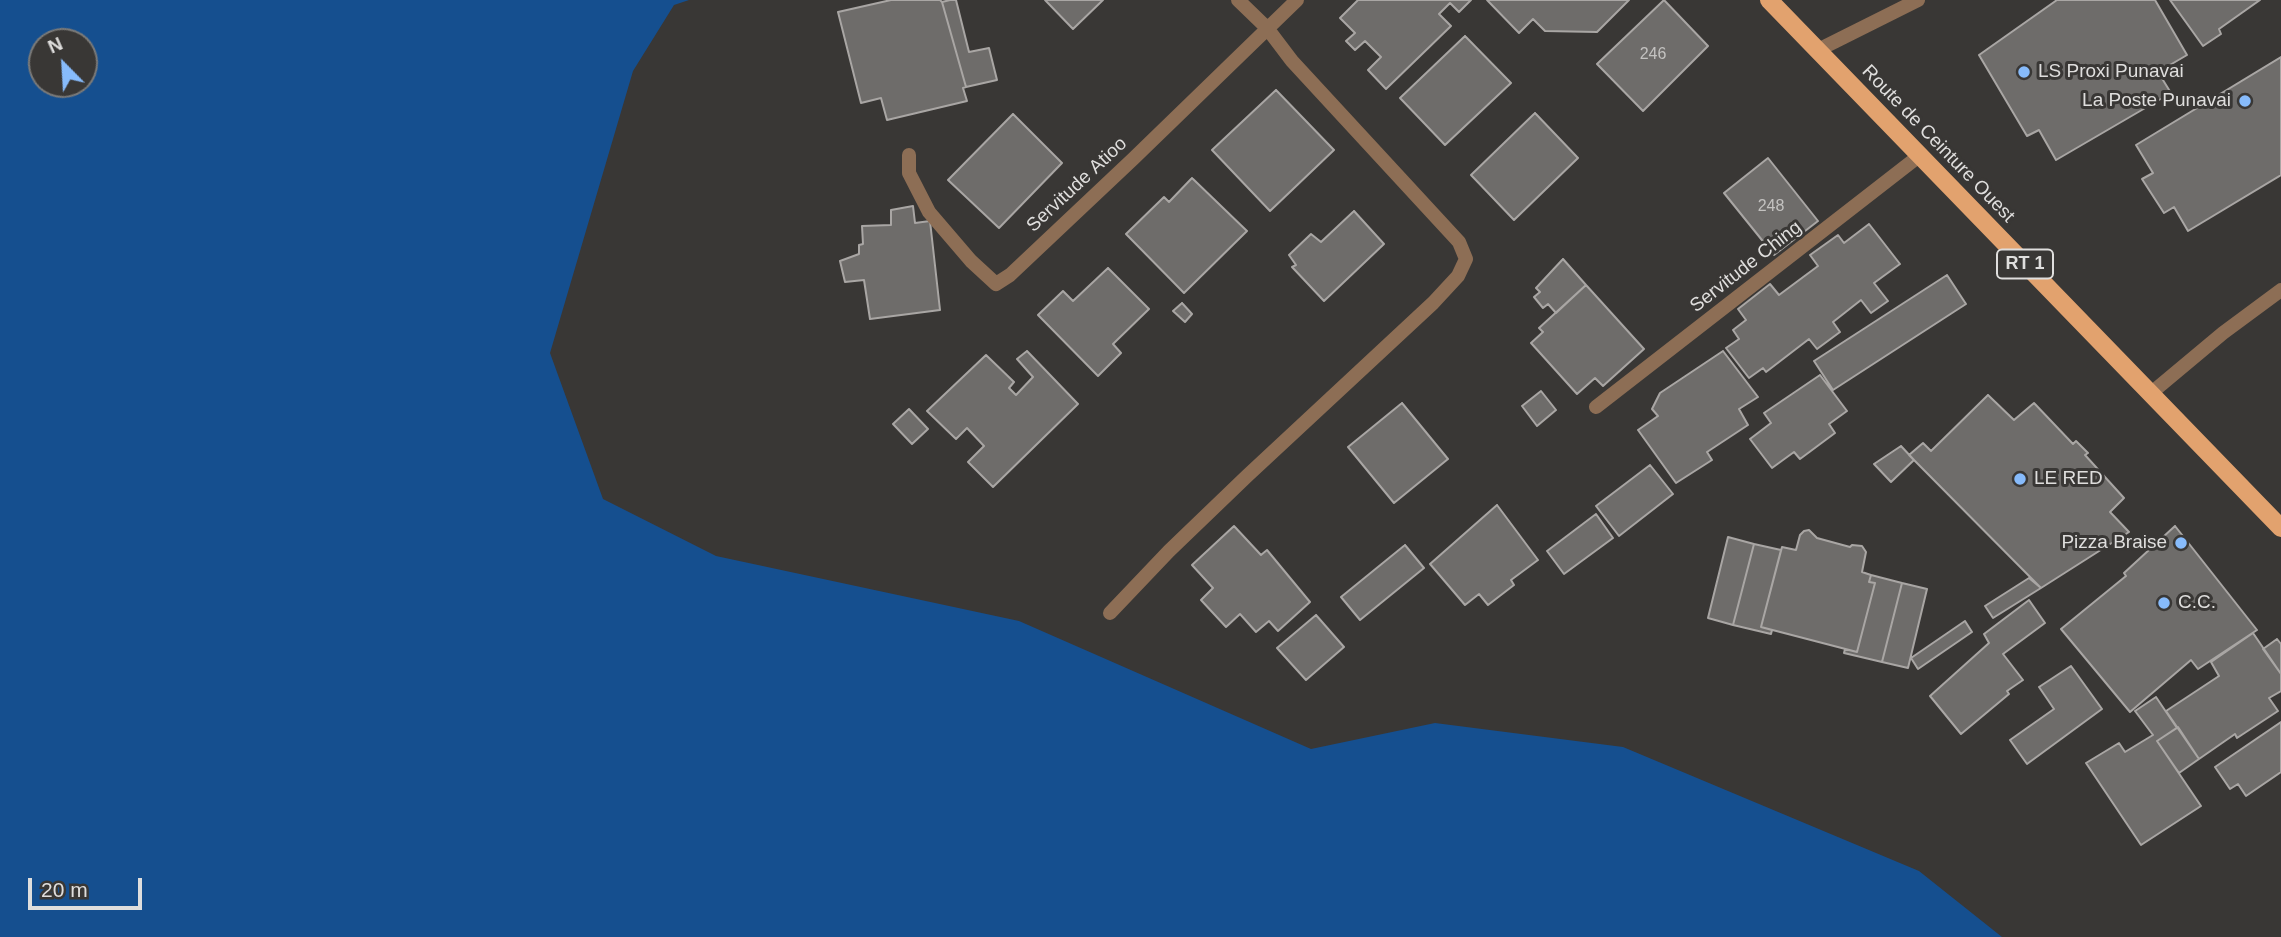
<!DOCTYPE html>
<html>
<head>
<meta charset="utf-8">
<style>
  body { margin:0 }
  #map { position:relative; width:2281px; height:937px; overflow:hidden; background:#393735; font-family:Helvetica,sans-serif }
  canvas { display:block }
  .north { position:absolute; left:28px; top:28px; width:70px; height:70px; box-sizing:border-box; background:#393735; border:2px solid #7b7a78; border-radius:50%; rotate:336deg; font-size:19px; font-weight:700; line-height:28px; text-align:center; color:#dfdedd }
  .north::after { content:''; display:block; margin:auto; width:24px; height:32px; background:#87bbfb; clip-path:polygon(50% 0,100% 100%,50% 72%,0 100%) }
  .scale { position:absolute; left:28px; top:878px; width:114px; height:32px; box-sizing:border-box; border:4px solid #dfdedd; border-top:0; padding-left:9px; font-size:21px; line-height:24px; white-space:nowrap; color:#dfdedd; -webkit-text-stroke:5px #393735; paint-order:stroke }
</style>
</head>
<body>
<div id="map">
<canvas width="2281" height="937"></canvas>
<div class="north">N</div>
<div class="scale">20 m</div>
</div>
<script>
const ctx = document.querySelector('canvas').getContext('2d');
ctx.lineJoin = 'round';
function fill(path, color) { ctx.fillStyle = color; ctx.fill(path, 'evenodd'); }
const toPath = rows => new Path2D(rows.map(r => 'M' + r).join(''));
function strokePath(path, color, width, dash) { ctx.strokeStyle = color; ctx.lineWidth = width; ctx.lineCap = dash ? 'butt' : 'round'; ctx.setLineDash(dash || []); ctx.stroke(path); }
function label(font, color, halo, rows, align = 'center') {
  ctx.font = font + ' Helvetica,sans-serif'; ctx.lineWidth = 6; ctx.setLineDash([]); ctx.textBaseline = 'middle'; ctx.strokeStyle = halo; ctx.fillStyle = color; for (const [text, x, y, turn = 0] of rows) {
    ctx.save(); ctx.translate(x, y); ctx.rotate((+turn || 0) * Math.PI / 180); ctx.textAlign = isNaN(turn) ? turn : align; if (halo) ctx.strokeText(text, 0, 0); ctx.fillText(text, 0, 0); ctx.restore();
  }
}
fill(toPath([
  [0,0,689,0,674,5,633,71,550,353,603,499,716,556,1019,621,1311,749,1435,723,1623,747,1919,871,2002,937,0,937],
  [42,42,84,42,84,84,42,84]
]), '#154f8f');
const building = toPath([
  [891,0,940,0,942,2,966,87,963,88,967,101,887,120,881,98,861,103,838,12,891,0],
  [950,0,956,0,969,52,989,48,997,80,966,87,942,2,950,0],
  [1045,0,1103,0,1073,29,1045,0],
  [1358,0,1471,0,1459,12,1450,3,1439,14,1451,26,1386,89,1368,70,1381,57,1365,41,1355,50,1346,41,1355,33,1340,18,1358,0],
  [1487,0,1629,0,1597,32,1545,31,1533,19,1519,33,1487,0],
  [1664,0,1708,46,1643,111,1597,64,1664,0],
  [2057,0,2155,0,2187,55,2158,72,2171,93,2056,160,2039,130,2027,136,1979,55,2057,0],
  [2170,0,2260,0,2219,29,2221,34,2203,46,2170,0],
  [1465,36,1511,83,1445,145,1400,98,1465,36],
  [2281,57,2281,175,2188,231,2174,207,2164,213,2142,179,2153,173,2136,145,2281,57],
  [1276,90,1334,150,1270,211,1212,150,1276,90],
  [1535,113,1578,158,1514,220,1471,175,1535,113],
  [1013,114,1062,163,999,228,948,180,1013,114],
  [1768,158,1818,221,1774,255,1724,193,1768,158],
  [1192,178,1247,231,1184,293,1126,234,1164,197,1169,202,1192,178],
  [913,206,915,223,930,221,940,310,870,319,864,280,845,282,840,261,859,254,859,245,863,244,862,226,891,225,891,210,913,206],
  [1354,211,1384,244,1324,301,1292,267,1296,265,1289,255,1311,234,1321,242,1354,211],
  [1869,224,1900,264,1874,283,1888,301,1871,313,1861,300,1833,322,1840,332,1817,349,1809,339,1766,372,1763,368,1749,378,1726,348,1739,339,1733,330,1746,320,1738,309,1770,284,1779,295,1818,266,1810,255,1838,235,1844,243,1869,224],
  [1563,259,1586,285,1556,313,1548,304,1543,308,1534,297,1540,292,1536,288,1563,259],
  [1108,268,1149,309,1113,344,1121,353,1098,376,1038,315,1063,291,1073,301,1108,268],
  [1947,275,1966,304,1833,390,1814,361,1947,275],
  [1586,285,1644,349,1603,386,1595,378,1577,394,1531,343,1543,332,1539,328,1586,285],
  [1182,303,1192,314,1185,322,1173,311,1182,303],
  [1027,351,1078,404,993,487,968,462,984,446,967,428,956,439,927,411,986,355,1014,382,1009,388,1016,395,1033,377,1017,359,1027,351],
  [1723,351,1758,397,1739,409,1748,425,1707,452,1712,460,1676,483,1638,430,1658,416,1652,409,1660,393,1723,351],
  [1820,375,1847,411,1829,424,1835,433,1800,459,1794,452,1772,468,1750,439,1771,423,1764,413,1820,375],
  [1541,391,1556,410,1537,426,1522,406,1541,391],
  [1988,395,2014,420,2034,403,2073,444,2076,441,2088,453,2085,455,2124,498,2110,512,2129,532,2041,588,1909,455,1923,443,1931,451,1988,395],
  [1402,403,1448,459,1394,503,1348,447,1402,403],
  [909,409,928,429,912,444,893,424,909,409],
  [1901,446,1914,460,1891,482,1874,464,1901,446],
  [1650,465,1673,494,1619,536,1596,506,1650,465],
  [1497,505,1538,560,1511,580,1514,585,1488,605,1479,594,1465,605,1430,564,1497,505],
  [1596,514,1613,538,1564,574,1547,551,1596,514],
  [1234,526,1261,555,1267,550,1310,602,1278,631,1269,621,1256,632,1240,614,1226,627,1201,600,1213,588,1192,565,1234,526],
  [2175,526,2257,630,2198,669,2191,660,2130,712,2061,629,2126,576,2124,573,2175,526],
  [1809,530,1817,538,1850,547,1852,545,1862,546,1866,552,1862,572,1871,575,1869,582,1875,583,1857,652,1761,627,1782,547,1796,550,1800,535,1804,531,1809,530],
  [1728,537,1754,544,1733,625,1708,618,1728,537],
  [1754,544,1781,550,1761,627,1772,630,1771,634,1733,625,1754,544],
  [1405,545,1424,568,1360,620,1341,597,1405,545],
  [1871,575,1902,583,1882,662,1844,653,1845,649,1857,652,1875,583,1869,582,1871,575],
  [2029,578,2041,588,1993,618,1985,606,2029,578],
  [1902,583,1927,589,1908,668,1882,662,1902,583],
  [2029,600,2045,623,2003,654,2023,680,2007,691,2009,694,1961,734,1930,696,1989,643,1984,634,2029,600],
  [1316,615,1344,647,1306,680,1277,648,1316,615],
  [1965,621,1972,632,1918,669,1911,658,1965,621],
  [2253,633,2281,674,2281,691,2269,698,2278,711,2237,738,2235,734,2199,759,2166,711,2219,676,2211,662,2253,633],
  [2277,639,2281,644,2281,674,2263,649,2277,639],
  [2071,666,2102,709,2027,764,2010,740,2054,709,2039,687,2071,666],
  [2156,697,2177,728,2157,741,2201,806,2141,845,2086,763,2119,743,2125,752,2153,735,2135,711,2156,697],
  [2281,722,2281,772,2246,796,2238,784,2230,789,2215,767,2281,722],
  [2178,727,2199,759,2179,773,2157,741,2178,727]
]);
fill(building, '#6e6c6a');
strokePath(building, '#a9a6a4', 2);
strokePath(toPath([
  [1818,50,1918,0],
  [909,155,909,173,929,212,971,261,996,284,1010,275,1133,159,1297,0],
  [2150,394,2223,333,2281,290],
  [1596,407,1919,156],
  [1110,613,1169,551,1247,476,1433,303,1458,276,1466,259,1459,242,1292,61,1267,28,1238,0]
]), '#8d6e55', 14);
strokePath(toPath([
  [1769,0,2281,528]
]), '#e2a26e', 18);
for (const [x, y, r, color] of [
  [2024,72,7,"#87bbfb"],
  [2245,101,7,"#87bbfb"],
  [2020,479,7,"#87bbfb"],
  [2181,543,7,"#87bbfb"],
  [2164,603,7,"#87bbfb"]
]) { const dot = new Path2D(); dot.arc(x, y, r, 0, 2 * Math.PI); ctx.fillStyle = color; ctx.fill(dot); strokePath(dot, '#393735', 2.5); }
label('16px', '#c3c2c0', null, [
  ["246",1653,55],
  ["248",1771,207]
]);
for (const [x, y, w] of [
  [2025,264,56]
]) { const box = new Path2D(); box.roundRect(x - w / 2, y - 14.5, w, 29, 5); ctx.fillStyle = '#393735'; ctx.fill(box); strokePath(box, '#dfdedd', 2); }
label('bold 18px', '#dfdedd', null, [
  ["RT 1",2025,264]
]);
label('19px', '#dfdedd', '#393735', [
  ["LS Proxi Punavai",2038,72],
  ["La Poste Punavai",2231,101,"right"],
  ["LE RED",2034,479],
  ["Pizza Braise",2167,543,"right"],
  ["C.C.",2178,603]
], 'left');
label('19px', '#dfdedd', '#393735', [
  ["Route de Ceinture Ouest",1938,144,46],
  ["Servitude Atioo",1077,185,-43],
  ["Servitude Ching",1746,267,-38]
]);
</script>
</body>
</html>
